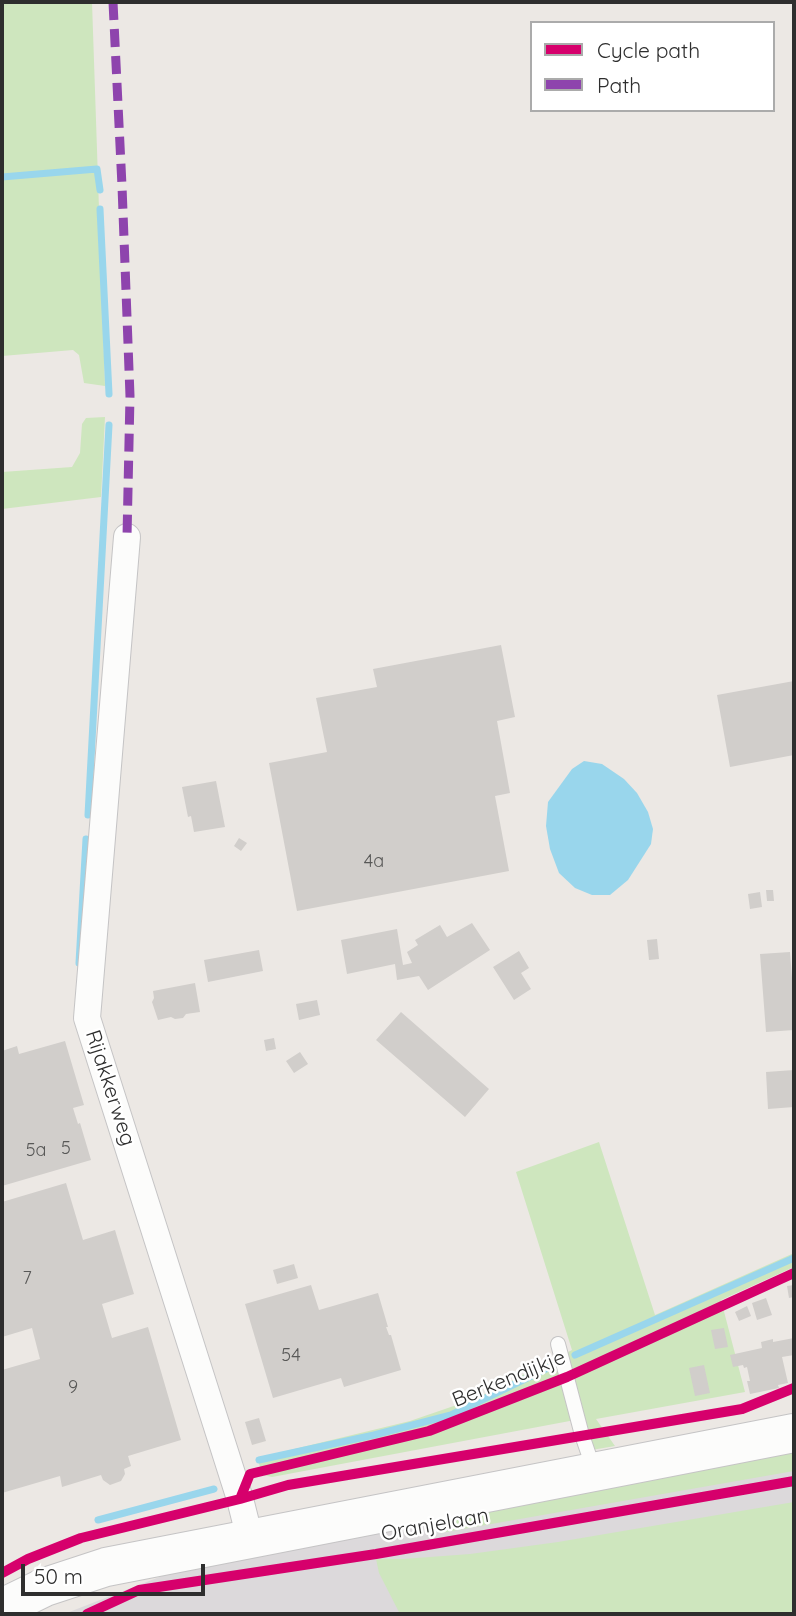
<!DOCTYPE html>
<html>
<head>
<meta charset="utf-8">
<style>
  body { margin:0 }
  #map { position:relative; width:796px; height:1616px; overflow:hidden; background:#ece8e4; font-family:Quicksand,sans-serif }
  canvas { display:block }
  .frame { position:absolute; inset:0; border:4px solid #2e2e2e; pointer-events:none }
  .legend { position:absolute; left:530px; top:21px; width:245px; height:91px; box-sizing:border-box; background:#fff; border:2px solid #ababab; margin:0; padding:9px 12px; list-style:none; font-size:21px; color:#2e2e2e }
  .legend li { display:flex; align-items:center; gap:14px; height:35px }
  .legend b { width:35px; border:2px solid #ababab }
  .scale { position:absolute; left:21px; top:1564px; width:184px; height:32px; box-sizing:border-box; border:4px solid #2e2e2e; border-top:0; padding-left:9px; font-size:21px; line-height:24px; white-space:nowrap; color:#2e2e2e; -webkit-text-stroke:5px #fff; paint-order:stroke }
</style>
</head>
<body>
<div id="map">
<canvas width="796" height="1616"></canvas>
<div class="frame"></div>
<ul class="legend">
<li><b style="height:9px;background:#d6006c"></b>Cycle path</li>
<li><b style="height:9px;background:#8e44ad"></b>Path</li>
</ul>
<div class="scale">50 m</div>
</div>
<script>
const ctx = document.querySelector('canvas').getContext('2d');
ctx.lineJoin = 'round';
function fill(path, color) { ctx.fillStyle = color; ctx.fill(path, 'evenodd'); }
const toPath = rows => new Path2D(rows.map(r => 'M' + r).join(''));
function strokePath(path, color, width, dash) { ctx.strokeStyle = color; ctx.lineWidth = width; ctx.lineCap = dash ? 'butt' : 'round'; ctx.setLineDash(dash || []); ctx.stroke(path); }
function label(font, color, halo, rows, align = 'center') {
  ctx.font = font + ' Quicksand,sans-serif'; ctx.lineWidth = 5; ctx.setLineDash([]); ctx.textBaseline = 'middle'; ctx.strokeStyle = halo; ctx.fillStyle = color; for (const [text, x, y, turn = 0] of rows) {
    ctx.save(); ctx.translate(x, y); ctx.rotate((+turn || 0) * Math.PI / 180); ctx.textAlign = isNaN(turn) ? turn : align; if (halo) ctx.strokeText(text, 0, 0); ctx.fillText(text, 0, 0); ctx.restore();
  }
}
fill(toPath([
  [794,1432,794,1614,64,1614,193,1564]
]), '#dcd9db');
fill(toPath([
  [2,2,92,2,105,386,84,383,79,355,73,350,2,356],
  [105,417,101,497,2,509,2,472,72,467,80,453,82,424,86,418],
  [599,1142,655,1315,794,1253,794,1267,721,1300,745,1392,596,1419,615,1446,580,1452,575,1420,272,1477,263,1475,257,1458,410,1421,477,1398,572,1350,516,1172],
  [794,1446,794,1471,440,1533,431,1527,433,1519],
  [794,1502,794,1614,400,1614,379,1573,376,1559,403,1559,470,1554,558,1542]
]), '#cee6be');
fill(toPath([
  [584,761,602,764,624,779,637,793,648,812,653,829,651,844,628,880,610,895,592,895,575,888,559,873,550,849,546,826,548,802,572,769]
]), '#99d6ec');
strokePath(toPath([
  [2,177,97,169,100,190],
  [100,209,109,394],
  [88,815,109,425],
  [79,963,86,839],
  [575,1355,794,1258],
  [259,1460,374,1435,451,1415,554,1365],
  [98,1520,214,1489]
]), '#99d6ec', 7);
fill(toPath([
  [501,645,515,717,497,721,510,793,495,796,509,871,297,911,269,763,327,752,316,698,377,687,373,669],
  [794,681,794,755,730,767,717,695],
  [216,781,225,827,194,832,191,816,188,817,182,787],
  [239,838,247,843,241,851,234,846],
  [766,890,773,890,774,901,767,901],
  [760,892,762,907,750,909,748,894],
  [472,923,490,950,428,990,419,976,397,980,395,964,347,974,341,940,397,929,403,965,412,963,407,952,418,945,415,940,440,925,447,937],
  [657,939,659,959,649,960,647,940],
  [259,950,263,971,208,982,204,960],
  [519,951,529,968,521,973,531,989,514,1000,493,967],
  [790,952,794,1004,794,1030,766,1032,760,954],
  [195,983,200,1012,186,1014,183,1018,175,1019,171,1017,158,1020,152,1002,154,998,153,991],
  [317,1000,320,1015,299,1020,296,1004],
  [401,1012,489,1089,465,1117,376,1040],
  [274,1038,276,1049,266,1051,264,1040],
  [65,1041,84,1105,73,1108,78,1124,80,1123,91,1160,2,1186,2,1051,17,1046,19,1054],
  [300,1052,308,1064,294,1073,286,1061],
  [794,1070,794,1107,768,1109,766,1072],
  [66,1183,83,1240,115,1230,134,1294,102,1304,112,1338,148,1327,181,1440,128,1456,131,1466,124,1469,125,1474,121,1481,110,1485,103,1480,101,1475,62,1487,60,1476,2,1493,2,1370,40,1359,32,1328,2,1337,2,1202],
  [294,1264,298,1278,277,1284,273,1270],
  [311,1285,319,1310,378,1293,388,1327,386,1327,389,1335,391,1335,401,1370,344,1387,341,1378,273,1398,245,1304],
  [794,1285,794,1297,789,1298,787,1286],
  [766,1298,772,1315,757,1320,752,1303],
  [747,1306,751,1316,739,1321,735,1312],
  [724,1328,728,1347,715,1349,711,1330],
  [794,1338,794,1355,782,1357,788,1383,778,1385,779,1388,750,1394,747,1381,750,1381,747,1367,744,1368,743,1365,733,1367,730,1355,762,1348,761,1342,773,1339,773,1342],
  [704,1365,710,1393,695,1396,689,1368],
  [259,1418,266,1441,252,1445,245,1422]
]), '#d1cecb');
const service = toPath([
  [558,1344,582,1435,594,1470]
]);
const minor = toPath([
  [127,537,87,1018,240,1499,250,1539]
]);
const secondary = toPath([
  [2,1608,45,1587,106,1567,794,1433]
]);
strokePath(service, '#c5c4c5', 16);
strokePath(minor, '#c5c4c5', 28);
strokePath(secondary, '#c5c4c5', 40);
strokePath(service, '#fcfcfb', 14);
strokePath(minor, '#fcfcfb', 26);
strokePath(secondary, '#fcfcfb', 38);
strokePath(toPath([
  [113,2,122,186,130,396,127,537]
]), '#8e44ad', 9, [18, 9]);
strokePath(toPath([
  [240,1499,250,1474,429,1431,567,1377,794,1273],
  [2,1573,28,1559,81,1538,240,1499,288,1485,742,1409,794,1388],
  [87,1614,139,1590,376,1554,794,1481]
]), '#d6006c', 10);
label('18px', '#585857', null, [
  ["4a",374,862],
  ["5",66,1149],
  ["5a",36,1151],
  ["7",27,1279],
  ["54",291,1356],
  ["9",73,1388]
]);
label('21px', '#2e2e2e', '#fff', [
  ["Rijakkerweg",110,1088,72],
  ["Berkendijkje",509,1379,-22],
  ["Oranjelaan",435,1525,-10]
]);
</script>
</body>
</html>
